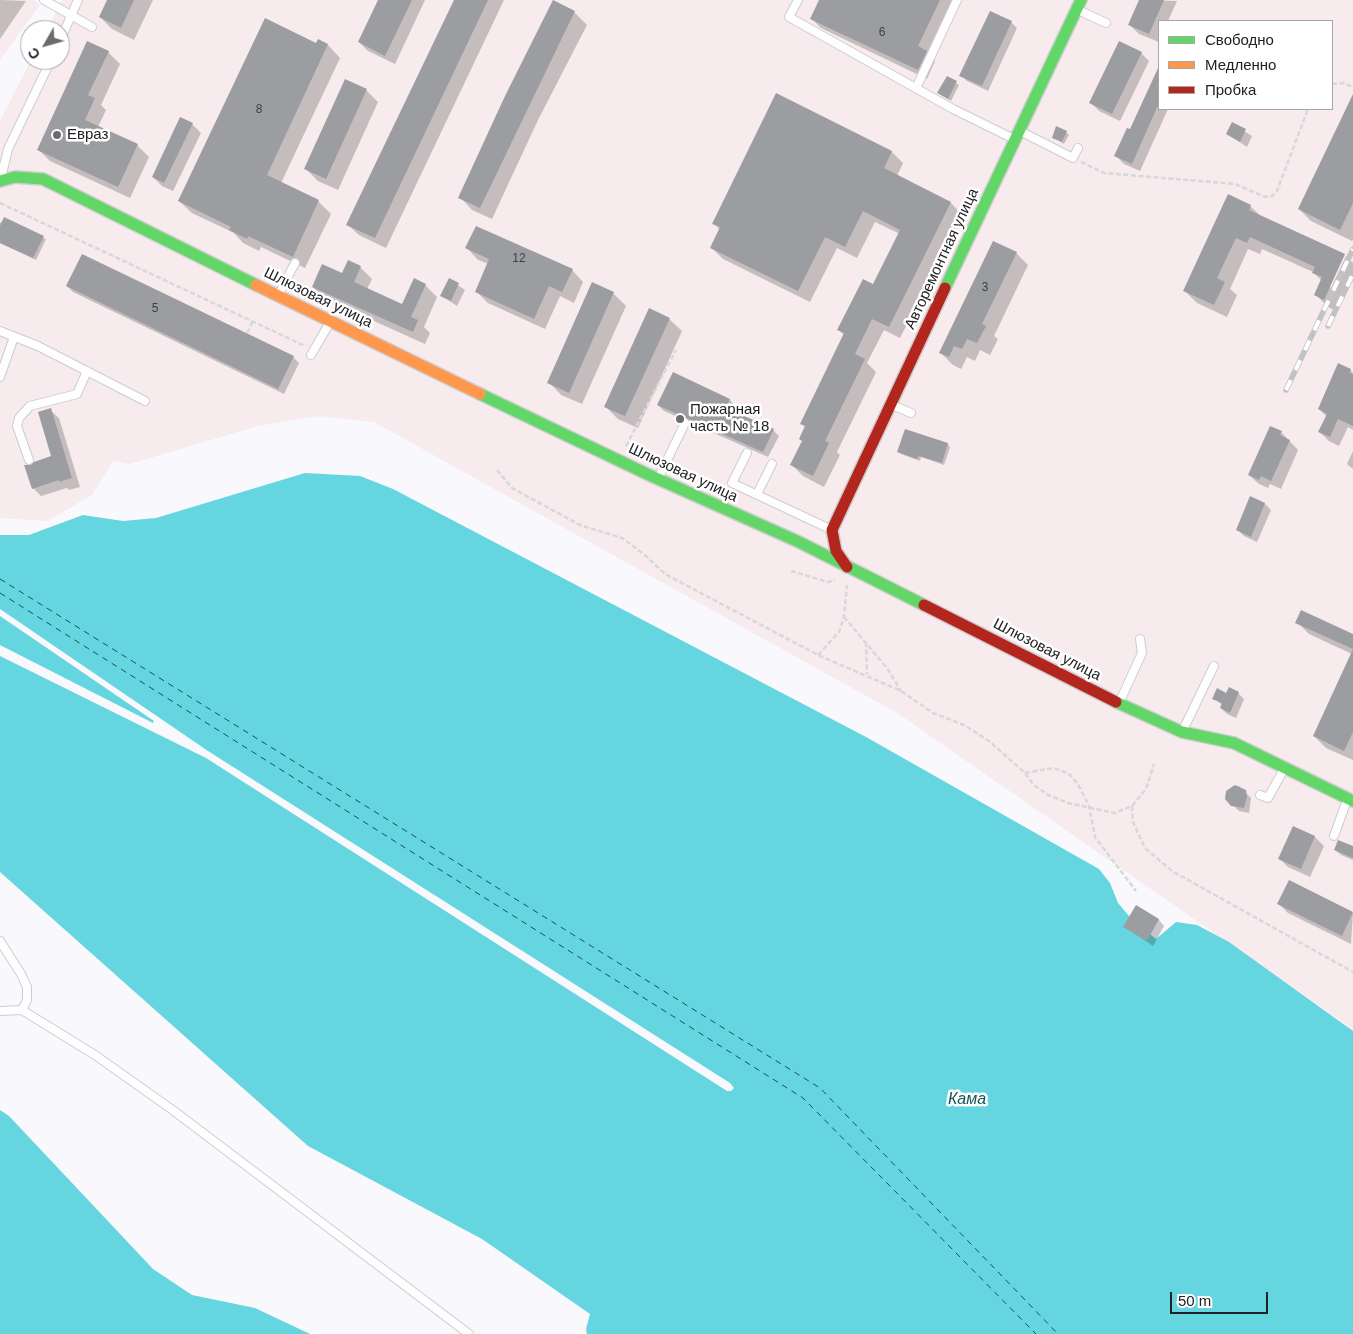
<!DOCTYPE html>
<html>
<head>
<meta charset="utf-8">
<style>
  body { margin:0 }
  #map { position:relative; width:1353px; height:1334px; overflow:hidden; background:#f8f8fd; font-family:Helvetica,sans-serif }
  canvas { display:block }
  .legend { position:absolute; left:1158px; top:20px; width:175px; height:90px; box-sizing:border-box; background:#fff; border:1px solid #a6a6a7; margin:0; padding:6px 9px; list-style:none; font-size:15px; color:#202124 }
  .legend li { display:flex; align-items:center; gap:10px; height:25px }
  .legend b { width:25px; border:1px solid #a6a6a7 }
  .north { position:absolute; left:20px; top:20px; width:50px; height:50px; box-sizing:border-box; background:#fff; border:1px solid #a6a6a7; border-radius:50%; rotate:232deg; font-size:14px; font-weight:700; line-height:20px; text-align:center; color:#202124 }
  .north::after { content:''; display:block; margin:auto; width:18px; height:22px; background:#6c6c70; clip-path:polygon(50% 0,100% 100%,50% 72%,0 100%) }
  .scale { position:absolute; left:1170px; top:1292px; width:98px; height:22px; box-sizing:border-box; border:2px solid #202124; border-top:0; padding-left:6px; font-size:15px; line-height:18px; white-space:nowrap; color:#202124; -webkit-text-stroke:4px #fff; paint-order:stroke }
</style>
</head>
<body>
<div id="map">
<canvas width="1353" height="1334"></canvas>
<ul class="legend">
<li><b style="height:6px;background:#63d668"></b>Свободно</li>
<li><b style="height:6px;background:#ff974d"></b>Медленно</li>
<li><b style="height:6px;background:#b3261e"></b>Пробка</li>
</ul>
<div class="north">С</div>
<div class="scale">50 m</div>
</div>
<script>
const ctx = document.querySelector('canvas').getContext('2d');
ctx.lineJoin = 'round';
function fill(path, color) { ctx.fillStyle = color; ctx.fill(path, 'evenodd'); }
const toPath = rows => new Path2D(rows.map(r => 'M' + r).join(''));
function strokePath(path, color, width, dash) { ctx.strokeStyle = color; ctx.lineWidth = width; ctx.lineCap = dash ? 'butt' : 'round'; ctx.setLineDash(dash || []); ctx.stroke(path); }
function label(font, color, halo, rows, align = 'center') {
  ctx.font = font + ' Helvetica,sans-serif'; ctx.lineWidth = 5; ctx.setLineDash([]); ctx.textBaseline = 'middle'; ctx.strokeStyle = halo; ctx.fillStyle = color; for (const [text, x, y, turn = 0] of rows) {
    ctx.save(); ctx.translate(x, y); ctx.rotate((+turn || 0) * Math.PI / 180); ctx.textAlign = isNaN(turn) ? turn : align; if (halo) ctx.strokeText(text, 0, 0); ctx.fillText(text, 0, 0); ctx.restore();
  }
}
fill(toPath([
  [0,0,34,0,40,5,0,60],
  [62,0,1353,0,1353,1033,1344,1023,897,713,374,422,319,416,258,426,130,464,113,461,92,495,47,521,0,518,0,121,31,60,60,60,60,30,47,30],
  [1159,21,1332,21,1332,109,1159,109]
]), '#f7ebee');
fill(toPath([
  [305,473,360,476,393,489,866,737,1099,869,1110,883,1118,903,1129,916,1156,939,1176,922,1197,925,1229,942,1353,1031,1353,1334,587,1334,586,1329,590,1314,482,1239,308,1146,0,872,0,656,206,758,727,1091,731,1091,734,1088,730,1083,208,751,0,609,0,535,29,535,83,515,123,521,156,518],
  [0,616,154,721,153,723,0,645],
  [0,1110,9,1116,153,1269,192,1295,255,1308,310,1334,0,1334]
]), '#65d5df');
fill(toPath([
  [0,0,26,1,0,39],
  [108,0,153,0,134,40,112,29,100,17],
  [379,0,425,0,395,64,368,51,359,42],
  [455,0,504,0,386,248,359,235,348,225],
  [820,0,953,0,928,53,935,61,927,79,821,28,812,19],
  [1140,0,1177,1,1168,21,1159,21,1159,42,1139,34,1129,24],
  [574,12,587,25,538,120,492,219,472,210,460,197],
  [990,13,1011,22,1017,28,988,91,967,81,961,75],
  [318,41,328,45,340,58,281,183,319,202,331,214,305,268,261,247,259,251,243,243,234,233,192,213,179,201],
  [108,52,120,64,101,105,106,110,98,127,137,145,149,157,130,198,50,161,38,149],
  [1141,53,1149,61,1120,121,1099,111,1091,103],
  [1159,69,1159,109,1168,109,1140,171,1124,164,1116,156,1131,131],
  [947,77,959,85,951,101,939,93],
  [366,90,378,102,338,190,318,181,305,168],
  [1353,108,1353,239,1352,241,1311,221,1299,209],
  [192,124,201,133,173,191,162,186,153,177],
  [1233,124,1252,136,1247,147,1228,134],
  [1066,132,1069,135,1064,144,1053,137],
  [892,152,903,163,897,176,951,203,962,215,900,338,884,330,867,363,876,372,837,452,840,455,824,487,803,476,792,465,803,442,806,428,802,423,844,335,839,330,874,285,900,234,875,222,857,258,837,248,810,302,723,259,712,248,720,230,714,223],
  [1250,206,1262,217,1344,254,1329,286,1331,288,1346,256,1353,263,1353,276,1337,311,1328,307,1316,295,1322,281,1313,272,1262,249,1260,254,1248,249,1230,289,1237,295,1227,317,1197,303,1185,291],
  [0,222,46,239,36,260,0,243],
  [467,248,572,270,583,282,574,303,560,296,545,329,488,303,476,291,489,264,478,260],
  [1016,253,1028,265,994,336,998,339,990,355,980,350,975,361,967,357,961,369,953,365,941,353],
  [82,255,293,357,299,363,284,394,73,292,67,286],
  [360,267,372,279,367,289,403,305,425,285,437,297,424,327,430,333,425,344,325,299,313,287],
  [449,279,465,290,457,306,442,296],
  [613,293,626,306,582,404,561,395,549,382],
  [669,319,682,331,638,428,618,419,605,406],
  [1350,370,1353,373,1353,430,1348,427,1339,446,1329,441,1320,432,1327,417,1319,409],
  [730,400,735,406,732,412,773,430,779,436,768,457,664,411,658,405],
  [50,410,59,418,80,487,69,490,67,488,41,496,33,488,53,457],
  [906,431,948,444,950,447,944,465,921,457,920,461,901,454,899,452],
  [1281,432,1298,450,1281,489,1270,484,1268,488,1259,484,1249,475],
  [1353,451,1353,469,1347,464],
  [1251,498,1265,504,1271,510,1257,542,1244,536,1238,530],
  [1297,622,1353,635,1353,760,1326,748,1314,736,1352,654,1309,634],
  [1238,693,1244,699,1236,718,1227,714,1221,708,1222,705,1214,698],
  [1233,786,1239,786,1251,798,1249,813,1239,811,1227,799,1227,791],
  [1293,827,1315,837,1324,846,1310,877,1288,867,1279,858],
  [1353,847,1353,860,1341,855,1335,850],
  [1289,882,1353,913,1351,944,1288,913,1279,904],
  [1159,920,1164,926,1153,946,1125,927]
]), '#0003');
strokePath(toPath([
  [0,579,820,1088,1058,1334],
  [0,593,803,1098,1036,1334]
]), '#165459', 1, [6, 5]);
fill(toPath([
  [107,0,134,0,121,28,99,17],
  [378,0,412,0,385,56,358,42],
  [454,0,488,0,375,238,346,225],
  [553,0,575,11,480,208,458,198,505,96],
  [819,0,940,0,918,46,927,51,918,70,810,19],
  [1139,0,1164,0,1149,34,1128,25],
  [990,11,1012,21,982,86,959,76],
  [265,18,316,43,318,39,328,44,267,175,319,200,293,257,248,236,247,239,229,230,231,227,178,201],
  [87,41,109,51,88,95,95,98,85,120,138,144,118,187,37,150],
  [1119,41,1142,52,1112,114,1089,103],
  [1159,66,1159,103,1132,164,1114,156,1127,128,1130,129],
  [947,76,957,81,948,99,937,93],
  [345,79,367,89,326,179,304,169],
  [776,93,892,151,884,168,951,202,889,327,872,319,855,354,865,359,825,441,829,443,813,476,790,465,802,441,799,439,805,426,800,424,844,333,837,330,863,279,873,284,900,230,863,211,845,247,825,237,798,291,710,248,720,227,712,224],
  [1353,94,1353,203,1340,230,1298,209],
  [180,117,193,123,164,183,152,177],
  [1232,122,1246,129,1240,142,1226,134],
  [1056,126,1067,131,1062,142,1052,138],
  [1228,194,1251,205,1249,210,1345,254,1324,300,1314,295,1322,277,1312,273,1315,267,1250,237,1247,243,1236,238,1217,278,1225,282,1214,305,1183,291],
  [4,217,44,236,33,258,0,243,0,226],
  [476,226,573,269,562,292,549,286,534,319,475,292,489,259,465,248],
  [993,241,1017,252,982,324,986,326,977,343,967,339,962,349,954,346,949,357,939,353],
  [82,254,294,356,278,389,66,286],
  [348,260,361,266,354,282,402,304,414,278,426,284,411,317,418,320,413,332,312,287,322,264,342,273],
  [449,278,459,283,451,301,440,296],
  [592,282,614,292,569,393,547,383],
  [649,308,670,318,625,416,604,407],
  [1338,363,1351,369,1350,373,1353,374,1353,426,1338,419,1330,437,1318,432,1327,414,1318,409],
  [673,372,730,399,726,408,774,429,763,452,657,405],
  [51,408,72,478,59,482,59,480,32,489,24,465,30,465,34,462,51,456,38,412],
  [1270,426,1282,431,1280,435,1290,440,1271,481,1261,476,1259,480,1248,475],
  [905,429,948,443,942,463,919,456,917,459,897,452],
  [1250,496,1265,503,1251,537,1236,530],
  [1301,610,1353,634,1353,732,1344,751,1313,736,1353,649,1295,623],
  [1229,687,1239,692,1230,713,1220,708,1222,703,1212,699,1217,688,1226,693],
  [1235,785,1246,790,1247,797,1244,808,1231,806,1225,799,1226,791],
  [1293,826,1315,836,1301,869,1278,859],
  [1338,840,1353,846,1353,858,1334,850],
  [1289,880,1353,912,1342,936,1277,904],
  [1136,905,1159,919,1147,941,1123,927]
]), '#9c9da1');
const lane = toPath([
  [44,0,92,27],
  [798,0,789,17,953,109,1012,138],
  [1078,10,1106,23],
  [60,41,78,0],
  [916,88,957,0],
  [1020,131,1073,158,1078,148],
  [1,178,8,149,51,60],
  [279,294,295,263],
  [0,331,38,346,145,401],
  [311,355,329,324],
  [0,377,14,337],
  [892,405,911,413],
  [747,453,732,483,830,529],
  [29,460,17,426,19,418,30,406,77,394,87,371],
  [659,477,685,423],
  [757,494,772,464],
  [1120,701,1142,653,1140,639],
  [1183,730,1214,666],
  [1260,795,1268,798,1284,769],
  [1334,836,1347,800],
  [0,941,21,974,27,987,27,1000,22,1010,0,1011],
  [22,1010,95,1055,174,1111,469,1334]
]);
const fast = toPath([
  [0,181,15,177,43,179,256,285],
  [945,288,1081,0],
  [480,394,647,474,799,542,924,605],
  [1116,702,1182,732,1234,743,1353,801]
]);
const slow = toPath([
  [256,285,480,394]
]);
const jam = toPath([
  [847,567,836,551,832,530,945,288],
  [924,605,1116,702]
]);
strokePath(lane, '#cdcdd0', 10);
strokePath(fast, '#cdcdd0', 14);
strokePath(slow, '#cdcdd0', 14);
strokePath(jam, '#cdcdd0', 14);
strokePath(toPath([
  [1332,84,1343,83,1353,87],
  [1081,162,1104,173,1235,184,1265,197,1272,196,1277,191,1308,109],
  [0,203,305,346],
  [247,333,253,321],
  [626,446,676,350],
  [497,470,512,488,580,525,622,538,645,555,665,574,818,655,901,691,933,713,964,725,989,741,1025,773,1034,785,1048,795,1068,803,1114,813,1132,806,1146,789,1154,764],
  [791,571,828,582,835,580],
  [844,617,887,668,901,691],
  [866,642,867,674],
  [818,655,839,632,844,617,847,585],
  [1025,773,1053,768,1068,773,1078,784,1089,806,1095,837,1136,891],
  [1132,806,1133,822,1145,848,1172,871,1353,972]
]), '#d8d8d9', 2.5, [5, 2.5]);
strokePath(lane, '#fefeff', 8);
strokePath(fast, '#63d668', 11);
strokePath(slow, '#ff974d', 11);
strokePath(jam, '#b3261e', 11);
const rail = toPath([
  [1328,326,1353,274],
  [1286,390,1353,249]
]);
strokePath(rail, '#c2c2c2', 5.5);
strokePath(rail, '#fff', 4, [11]);
for (const [x, y, r, color] of [
  [57,135,5,"#6c6c70"],
  [680,419,5,"#6c6c70"]
]) { const dot = new Path2D(); dot.arc(x, y, r, 0, 2 * Math.PI); ctx.fillStyle = color; ctx.fill(dot); strokePath(dot, '#fff', 2); }
label('12px', '#3f4043', null, [
  ["6",882,33],
  ["8",259,110],
  ["12",519,259],
  ["3",985,288],
  ["5",155,309]
]);
label('15px', '#202124', '#fff', [
  ["Евраз",67,135],
  ["Пожарная",690,410],
  ["часть № 18",690,427]
], 'left');
label('15px', '#202124', '#fff', [
  ["Авторемонтная улица",942,259,-65],
  ["Шлюзовая улица",318,298,26],
  ["Шлюзовая улица",683,473,25],
  ["Шлюзовая улица",1047,650,27]
]);
label('italic 16px', '#165459', '#fff', [
  ["Кама",967,1100]
]);
</script>
</body>
</html>
